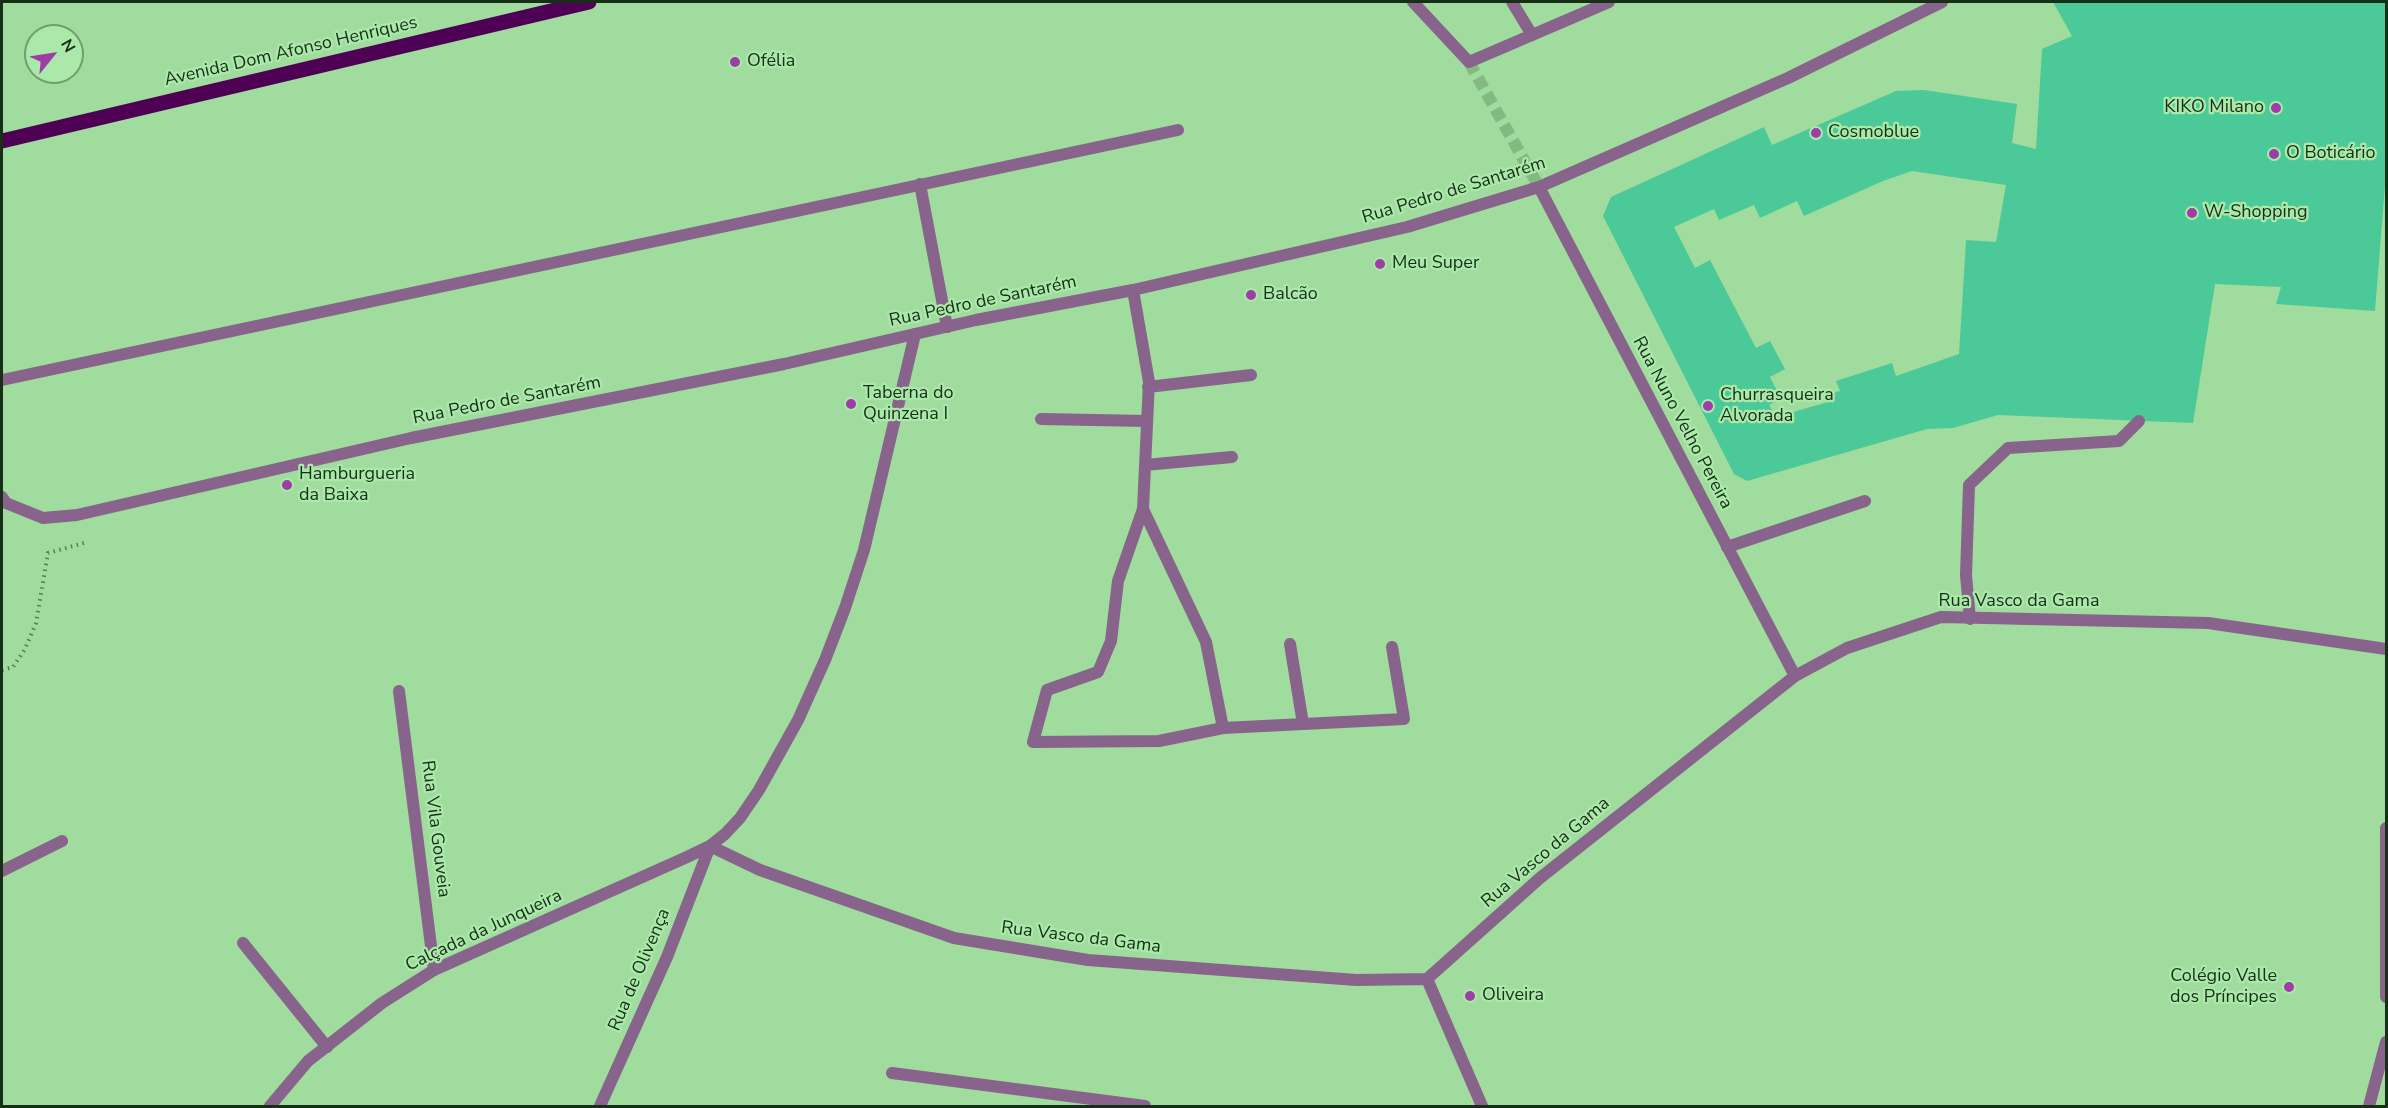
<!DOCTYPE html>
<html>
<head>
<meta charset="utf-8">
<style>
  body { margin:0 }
  #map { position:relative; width:2388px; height:1108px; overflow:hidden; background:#9fdc9d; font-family:"Nunito Sans",sans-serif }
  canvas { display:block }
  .frame { position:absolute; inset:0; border:3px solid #172f17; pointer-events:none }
  .north { position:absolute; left:24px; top:24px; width:60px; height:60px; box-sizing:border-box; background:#abe9aa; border:2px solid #709f6f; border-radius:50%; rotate:60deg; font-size:16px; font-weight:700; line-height:24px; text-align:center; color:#172f17 }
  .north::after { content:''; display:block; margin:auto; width:21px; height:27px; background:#9d3da6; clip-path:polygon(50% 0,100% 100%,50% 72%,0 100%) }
</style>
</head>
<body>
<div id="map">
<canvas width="2388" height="1108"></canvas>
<div class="frame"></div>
<div class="north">N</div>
</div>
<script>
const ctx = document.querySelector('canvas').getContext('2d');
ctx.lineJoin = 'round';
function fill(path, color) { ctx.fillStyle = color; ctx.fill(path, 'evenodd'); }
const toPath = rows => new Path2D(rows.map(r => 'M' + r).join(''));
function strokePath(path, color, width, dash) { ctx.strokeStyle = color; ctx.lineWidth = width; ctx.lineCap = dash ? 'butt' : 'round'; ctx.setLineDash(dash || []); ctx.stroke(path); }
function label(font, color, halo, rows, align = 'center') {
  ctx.font = font + ' "Nunito Sans",sans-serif'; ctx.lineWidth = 4.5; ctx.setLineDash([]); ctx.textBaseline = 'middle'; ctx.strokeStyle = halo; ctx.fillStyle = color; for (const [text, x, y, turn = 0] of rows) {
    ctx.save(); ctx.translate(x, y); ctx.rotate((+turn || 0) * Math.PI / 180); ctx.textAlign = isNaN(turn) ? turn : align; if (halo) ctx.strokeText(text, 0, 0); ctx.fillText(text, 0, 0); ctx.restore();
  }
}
fill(toPath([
  [2053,2,2386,2,2386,173,2375,311,2276,304,2281,287,2215,284,2193,423,1998,415,1953,428,1927,429,1747,481,1734,474,1603,216,1611,197,1764,127,1772,145,1896,91,1924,90,2017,104,2012,143,2036,149,2042,49,2072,36],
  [1912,171,2006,185,1996,242,1966,240,1959,354,1896,376,1892,363,1836,381,1840,391,1826,395,1828,402,1776,417,1769,405,1781,399,1770,377,1785,369,1770,341,1756,348,1710,260,1695,268,1674,227,1714,209,1719,220,1754,205,1760,218,1797,201,1804,216,1883,181]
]), '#4cc998');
strokePath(toPath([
  [1469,62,1539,187]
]), '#84b982', 12, [12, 6]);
strokePath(toPath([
  [2,670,13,667,25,649,36,623,48,553,84,543]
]), '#578056', 4, [1.5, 4.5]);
strokePath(toPath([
  [920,184,947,327],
  [2,380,1178,130],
  [1727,547,1865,501],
  [1970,619,1966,575,1969,485,2008,448,2119,441,2139,421],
  [892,1073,1145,1106]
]), '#88638b', 12);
strokePath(toPath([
  [1413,2,1469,62,1609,2],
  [1512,2,1532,35],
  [1539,187,1795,676],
  [1133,290,1149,382,1143,509,1206,642,1223,728,1404,719,1392,647],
  [1148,387,1251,375],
  [1041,419,1147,421],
  [1145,465,1232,457],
  [2,497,6,503,43,518,77,515,411,438,784,364,976,320,1133,290,1407,227,1539,187,1788,78,1942,2],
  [1143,509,1118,581,1111,641,1098,672,1047,690,1033,742,1159,741,1223,728],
  [1290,644,1303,724],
  [399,691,434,970],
  [2386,828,2386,997],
  [2,871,62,841],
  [243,943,327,1047],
  [1427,979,1482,1106],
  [600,1106,667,957,710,846,760,870,954,938,1088,960,1356,980,1427,979,1540,878,1795,676,1847,648,1941,617,2208,623,2386,649],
  [2369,1106,2386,1042]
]), '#88638b', 12);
strokePath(toPath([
  [270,1106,308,1061,382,1003,434,970,687,857,710,846,725,834,740,818,759,790,798,720,825,660,845,608,864,550,915,334]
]), '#88638b', 12);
strokePath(toPath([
  [2,141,589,2]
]), '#4d0054', 15);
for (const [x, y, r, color] of [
  [735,62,6,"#9d3da6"],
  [2276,108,6,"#9d3da6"],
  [1816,133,6,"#9d3da6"],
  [2274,154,6,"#9d3da6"],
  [2192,213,6,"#9d3da6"],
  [1380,264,6,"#9d3da6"],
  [1251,295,6,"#9d3da6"],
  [851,404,6,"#9d3da6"],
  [1708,406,6,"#9d3da6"],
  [287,485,6,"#9d3da6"],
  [2289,987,6,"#9d3da6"],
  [1470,996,6,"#9d3da6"]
]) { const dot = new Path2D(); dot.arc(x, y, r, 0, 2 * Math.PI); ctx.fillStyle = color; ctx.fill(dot); strokePath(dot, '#abe9aa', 2); }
label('18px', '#172f17', '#abe9aa', [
  ["Avenida Dom Afonso Henriques",291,52,-13],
  ["Rua Pedro de Santarém",1454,191,-17],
  ["Rua Pedro de Santarém",983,302,-12],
  ["Rua Pedro de Santarém",507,401,-11],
  ["Rua Nuno Velho Pereira",1682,423,62],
  ["Rua Vasco da Gama",2019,602],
  ["Rua Vila Gouveia",435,829,83],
  ["Rua Vasco da Gama",1546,853,-40],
  ["Calçada da Junqueira",484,931,-25],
  ["Rua Vasco da Gama",1081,938,7],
  ["Rua de Olivença",640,970,-67]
]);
label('18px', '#172f17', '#abe9aa', [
  ["Ofélia",747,62],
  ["KIKO Milano",2264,108,"right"],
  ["Cosmoblue",1828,133],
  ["O Boticário",2286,154],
  ["W-Shopping",2204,213],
  ["Meu Super",1392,264],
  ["Balcão",1263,295],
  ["Taberna do",863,394],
  ["Quinzena I",863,415],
  ["Churrasqueira",1720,396],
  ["Alvorada",1720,417],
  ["Hamburgueria",299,475],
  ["da Baixa",299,496],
  ["Colégio Valle",2277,977,"right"],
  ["dos Príncipes",2277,998,"right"],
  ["Oliveira",1482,996]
], 'left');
</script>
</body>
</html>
